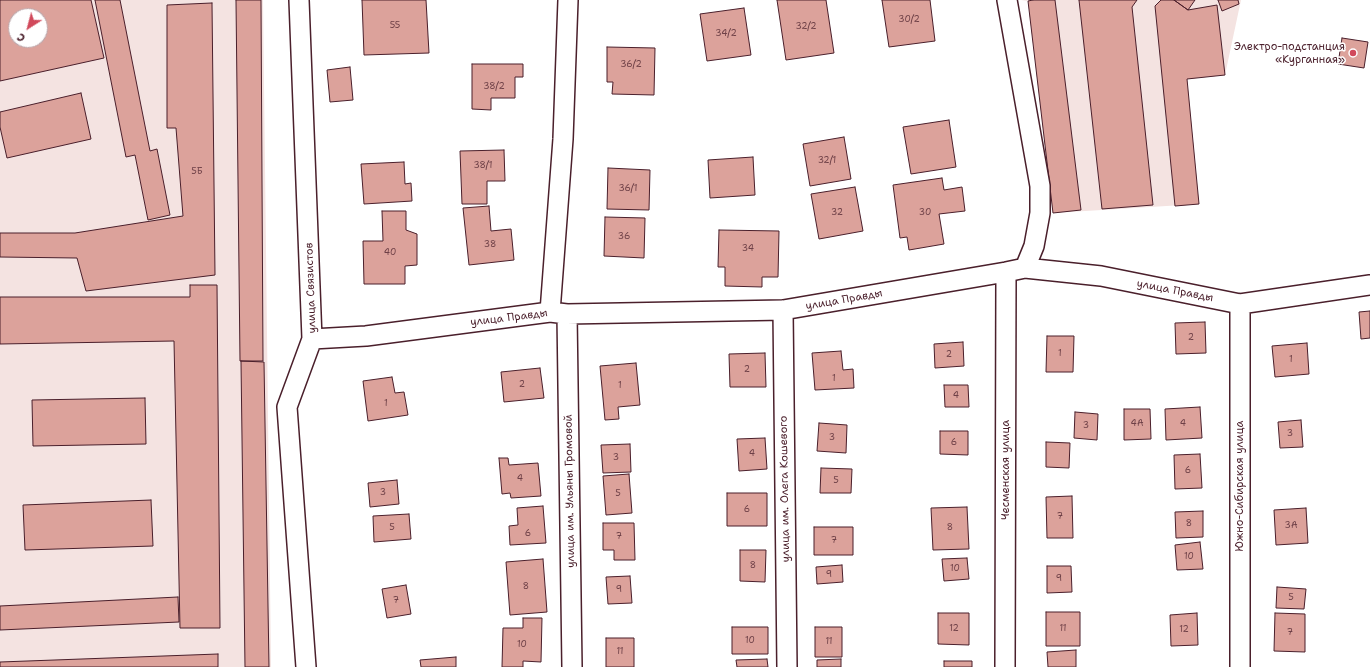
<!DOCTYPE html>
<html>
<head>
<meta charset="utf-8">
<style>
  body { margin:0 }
  #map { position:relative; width:1370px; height:667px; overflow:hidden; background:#fff; font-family:"Shantell Sans",sans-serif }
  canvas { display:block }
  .north { position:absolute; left:8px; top:8px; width:40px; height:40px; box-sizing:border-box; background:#fff; border:1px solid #b7a5aa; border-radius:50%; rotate:216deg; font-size:11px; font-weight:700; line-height:16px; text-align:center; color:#4a1f2b }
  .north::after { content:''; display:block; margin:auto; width:14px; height:18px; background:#d1495b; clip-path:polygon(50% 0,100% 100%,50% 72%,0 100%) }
</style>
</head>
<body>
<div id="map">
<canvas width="1370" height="667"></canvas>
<div class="north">С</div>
</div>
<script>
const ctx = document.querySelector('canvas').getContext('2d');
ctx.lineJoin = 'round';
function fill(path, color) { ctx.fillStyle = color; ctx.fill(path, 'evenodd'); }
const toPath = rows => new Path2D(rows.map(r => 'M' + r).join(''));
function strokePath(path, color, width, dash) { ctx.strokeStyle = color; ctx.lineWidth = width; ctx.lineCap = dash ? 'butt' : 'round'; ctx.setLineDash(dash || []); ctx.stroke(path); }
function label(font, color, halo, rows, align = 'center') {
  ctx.font = font + ' "Shantell Sans",sans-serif'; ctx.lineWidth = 3; ctx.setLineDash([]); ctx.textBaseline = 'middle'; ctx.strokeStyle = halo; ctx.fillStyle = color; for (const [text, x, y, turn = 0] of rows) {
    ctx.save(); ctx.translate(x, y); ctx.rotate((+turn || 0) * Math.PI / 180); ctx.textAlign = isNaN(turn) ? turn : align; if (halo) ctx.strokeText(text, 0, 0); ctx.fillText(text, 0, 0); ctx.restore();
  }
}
fill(toPath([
  [0,0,263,0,271,667,0,667],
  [16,16,40,16,40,40,16,40],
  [1021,0,1241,0,1225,75,1187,79,1199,204,1053,213,1028,1]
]), '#f4e3e1');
const building = toPath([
  [0,0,91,0,104,58,0,81,0,0],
  [16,16,40,16,40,40,16,40,16,16],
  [95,0,120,0,150,151,157,149,170,215,148,220,135,155,126,157,95,0],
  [236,0,261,0,263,361,240,361,236,0],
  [362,0,426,0,429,53,364,55,362,0],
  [777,0,826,0,834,53,786,60,777,0],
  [882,0,930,0,935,41,889,47,882,0],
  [1033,0,1055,0,1081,210,1053,213,1028,1,1033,0],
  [1079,0,1137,0,1132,7,1153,205,1102,209,1079,0],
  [1161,0,1174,0,1188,10,1217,5,1225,75,1187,79,1199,204,1175,206,1155,6,1161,0],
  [1174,0,1195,0,1188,10,1174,0],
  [1218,0,1238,0,1239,4,1222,11,1218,0],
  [212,3,215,275,86,291,77,258,0,257,0,233,75,233,183,216,176,128,167,128,167,5,212,3],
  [744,8,751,55,707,61,700,14,744,8],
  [1342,38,1368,42,1364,68,1338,64,1342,38],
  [607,47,655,48,654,95,612,94,613,82,607,82,607,47],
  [472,64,523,64,523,77,515,77,515,98,491,98,491,110,472,109,472,64],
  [350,67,353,100,330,102,327,70,350,67],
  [81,93,91,139,7,158,0,127,0,112,81,93],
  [949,120,956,167,911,174,903,127,949,120],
  [844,137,851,179,810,186,803,144,844,137],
  [504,150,505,181,487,181,487,204,462,204,460,151,504,150],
  [753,157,755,195,710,198,708,160,753,157],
  [404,162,405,184,411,183,412,201,364,204,361,164,404,162],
  [608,168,650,170,649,210,607,209,608,168],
  [942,178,944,190,962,187,965,211,939,214,944,244,909,250,907,237,900,238,893,185,942,178],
  [855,187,863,231,819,239,811,194,855,187],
  [489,206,491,231,511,229,514,260,469,265,463,208,489,206],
  [382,211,406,211,406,230,417,234,417,265,405,266,405,284,364,284,363,241,383,241,382,211],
  [605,217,645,218,644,258,604,256,605,217],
  [719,230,779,231,778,277,762,277,762,287,725,286,725,267,718,267,719,230],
  [190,285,217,285,220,628,180,628,174,341,0,344,0,297,190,297,190,285],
  [1370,311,1370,338,1361,339,1359,312,1370,311],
  [1205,322,1206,353,1176,354,1175,323,1205,322],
  [1047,336,1074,336,1073,372,1046,372,1047,336],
  [963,342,964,366,935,368,934,344,963,342],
  [1307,343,1309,374,1275,377,1272,346,1307,343],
  [841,351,843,370,853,369,854,388,815,390,812,353,841,351],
  [765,353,766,387,730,387,729,354,765,353],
  [241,361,264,362,269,667,245,667,241,361],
  [636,363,640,405,618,407,619,419,605,420,600,366,636,363],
  [540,368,544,398,504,402,501,372,540,368],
  [392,377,395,393,404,392,408,415,368,421,363,381,392,377],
  [944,385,968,385,969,407,945,407,944,385],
  [145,398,146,444,33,446,32,400,145,398],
  [1200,407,1202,438,1166,440,1165,409,1200,407],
  [1124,409,1150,409,1151,439,1124,440,1124,409],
  [1075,412,1098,414,1097,440,1074,438,1075,412],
  [1301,420,1303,447,1280,448,1278,422,1301,420],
  [819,423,847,425,846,453,817,451,819,423],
  [940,431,968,431,968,455,940,454,940,431],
  [765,438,767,469,739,471,737,439,765,438],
  [1046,442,1070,443,1069,468,1046,467,1046,442],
  [630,444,631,472,603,473,601,445,630,444],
  [1200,454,1202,488,1175,489,1174,455,1200,454],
  [499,458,508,458,509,465,538,463,541,496,511,498,510,493,502,494,499,458],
  [821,468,852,469,851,493,820,493,821,468],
  [629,474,632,513,606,515,603,476,629,474],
  [397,480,399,504,370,507,368,483,397,480],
  [727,493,767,493,767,526,727,526,727,493],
  [1072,496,1073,538,1047,538,1046,497,1072,496],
  [151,500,153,546,25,550,23,505,151,500],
  [543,506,546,543,510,545,509,526,518,525,517,508,543,506],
  [967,507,969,549,933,550,931,508,967,507],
  [1306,508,1308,543,1276,545,1274,510,1306,508],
  [1203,511,1203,537,1176,538,1175,512,1203,511],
  [409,514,411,539,374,542,373,516,409,514],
  [603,523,634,523,635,560,614,560,614,550,603,550,603,523],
  [814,527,853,527,853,555,814,555,814,527],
  [1200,542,1203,569,1177,570,1175,545,1200,542],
  [740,550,766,550,765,582,740,581,740,550],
  [967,558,969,579,944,581,942,559,967,558],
  [543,559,547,612,510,615,506,562,543,559],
  [842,565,843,582,817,584,816,567,842,565],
  [1047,566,1071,566,1072,592,1047,593,1047,566],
  [630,576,632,603,608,604,606,577,630,576],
  [406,585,411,614,387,618,382,589,406,585],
  [1277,587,1306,589,1304,609,1276,608,1277,587],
  [178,597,179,622,0,630,0,606,178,597],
  [1046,612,1080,612,1080,646,1046,646,1046,612],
  [938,613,969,613,969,645,938,644,938,613],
  [1197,613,1198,645,1171,646,1170,615,1197,613],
  [1275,613,1305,614,1305,652,1274,651,1275,613],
  [523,618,542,618,541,662,523,661,523,667,502,667,503,628,523,628,523,618],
  [732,627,768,627,768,654,732,654,732,627],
  [815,627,842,627,842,657,815,657,815,627],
  [606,638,634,638,634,667,606,667,606,638],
  [1076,650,1076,667,1048,667,1047,652,1076,650],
  [218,654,218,667,0,667,0,662,218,654],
  [456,657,456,667,421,667,420,660,456,657],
  [767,659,768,667,737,667,736,660,767,659],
  [841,659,841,667,817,667,817,660,841,659],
  [944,661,972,661,972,667,944,667,944,661]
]);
fill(building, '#dca29b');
strokePath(building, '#4a1f2b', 1);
const minor = toPath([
  [299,0,312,339,287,407,306,667],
  [1007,0,1040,186,1040,213,1034,246,1025,268],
  [1240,304,1240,667],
  [783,310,787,667],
  [550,312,563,139,568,0],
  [567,314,572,667],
  [312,339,366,336,550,312,567,314,783,310,1006,272,1025,268,1101,276,1240,304,1370,285],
  [1005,667,1006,272]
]);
strokePath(minor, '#4a1f2b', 22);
strokePath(minor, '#fff', 19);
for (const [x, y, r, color] of [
  [1353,53,4,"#d1495b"]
]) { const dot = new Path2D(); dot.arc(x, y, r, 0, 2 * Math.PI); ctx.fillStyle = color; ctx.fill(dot); strokePath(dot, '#fff', 1.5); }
label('9px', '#6e4047', null, [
  ["30/2",909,20],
  ["55",395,26],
  ["32/2",806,27],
  ["34/2",726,34],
  ["36/2",631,65],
  ["38/2",494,87],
  ["32/1",827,161],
  ["38/1",483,166],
  ["5Б",197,172],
  ["36/1",628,189],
  ["32",837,213],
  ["30",925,213],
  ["36",624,237],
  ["38",490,245],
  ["34",748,249],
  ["40",390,253],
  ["2",1191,338],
  ["1",1060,354],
  ["2",949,355],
  ["1",1291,360],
  ["2",747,370],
  ["1",834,379],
  ["2",522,385],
  ["1",620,386],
  ["4",956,396],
  ["1",386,404],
  ["4А",1137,424],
  ["4",1183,424],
  ["3",1086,426],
  ["3",1290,434],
  ["3",832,438],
  ["6",954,443],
  ["4",752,454],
  ["3",616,458],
  ["6",1188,471],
  ["4",520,479],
  ["5",836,481],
  ["3",383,493],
  ["5",618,494],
  ["6",747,510],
  ["7",1060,517],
  ["8",1189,524],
  ["3А",1291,526],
  ["5",392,528],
  ["8",950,528],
  ["6",528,534],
  ["7",619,537],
  ["7",834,541],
  ["10",1189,557],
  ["8",753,566],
  ["10",955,569],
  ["9",829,575],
  ["9",1059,579],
  ["8",526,587],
  ["9",619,590],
  ["5",1291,598],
  ["7",396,601],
  ["12",954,629],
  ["11",1063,629],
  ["12",1184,630],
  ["7",1290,633],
  ["10",750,641],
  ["11",829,642],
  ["10",522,645],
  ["11",620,652]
]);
label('11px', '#4a1f2b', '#fff', [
  ["Электро-подстанция",1345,47],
  ["«Курганная»",1345,60]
], 'right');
label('11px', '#4a1f2b', '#fff', [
  ["улица Связистов",311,288,-92],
  ["улица Правды",1175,291,11],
  ["улица Правды",844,300,-10],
  ["улица Правды",509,318,-7],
  ["Чесменская улица",1006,470,-90],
  ["Южно-Сибирская улица",1240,486,-90],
  ["улица им. Олега Кошевого",785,489,-91],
  ["улица им. Ульяны Громовой",570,491,-91]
]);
</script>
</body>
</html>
